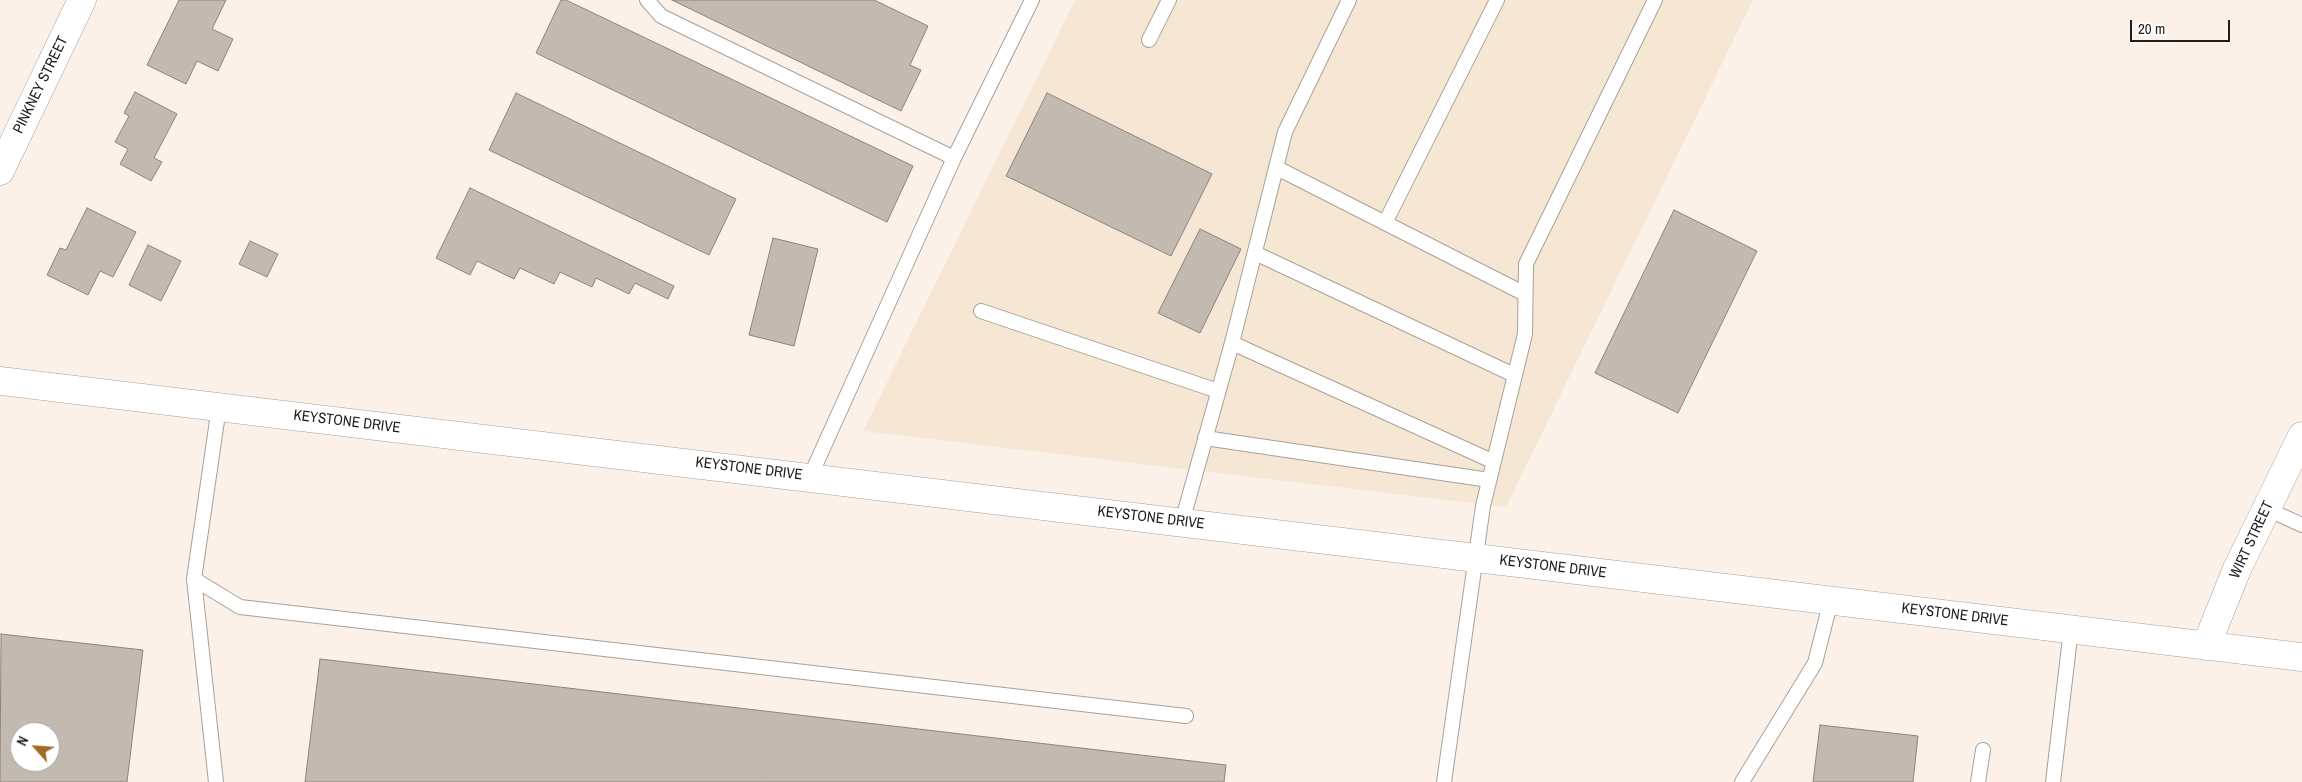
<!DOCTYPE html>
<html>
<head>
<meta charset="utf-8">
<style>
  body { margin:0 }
  #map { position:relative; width:2302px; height:782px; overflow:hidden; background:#fbf1e8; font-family:"Archivo Narrow",sans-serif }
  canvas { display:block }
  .north { position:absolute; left:10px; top:722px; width:50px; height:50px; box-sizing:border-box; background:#fff; border:1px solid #a6a5a3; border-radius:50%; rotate:296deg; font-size:14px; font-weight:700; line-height:20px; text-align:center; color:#211d1a }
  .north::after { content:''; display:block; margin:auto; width:18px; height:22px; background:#a36a28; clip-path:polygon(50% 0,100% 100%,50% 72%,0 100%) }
  .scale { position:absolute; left:2130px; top:20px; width:100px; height:22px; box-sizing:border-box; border:2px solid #211d1a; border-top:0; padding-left:6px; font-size:15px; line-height:18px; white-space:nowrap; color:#211d1a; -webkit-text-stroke:4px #fff; paint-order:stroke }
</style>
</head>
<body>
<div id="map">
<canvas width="2302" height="782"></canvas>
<div class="north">N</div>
<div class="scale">20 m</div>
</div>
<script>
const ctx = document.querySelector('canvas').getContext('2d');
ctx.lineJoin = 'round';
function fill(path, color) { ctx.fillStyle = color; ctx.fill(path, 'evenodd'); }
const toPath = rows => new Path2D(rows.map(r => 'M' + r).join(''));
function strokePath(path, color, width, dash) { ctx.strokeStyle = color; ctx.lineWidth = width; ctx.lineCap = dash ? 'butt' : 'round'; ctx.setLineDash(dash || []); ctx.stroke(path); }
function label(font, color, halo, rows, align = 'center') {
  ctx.font = font + ' "Archivo Narrow",sans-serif'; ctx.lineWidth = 4; ctx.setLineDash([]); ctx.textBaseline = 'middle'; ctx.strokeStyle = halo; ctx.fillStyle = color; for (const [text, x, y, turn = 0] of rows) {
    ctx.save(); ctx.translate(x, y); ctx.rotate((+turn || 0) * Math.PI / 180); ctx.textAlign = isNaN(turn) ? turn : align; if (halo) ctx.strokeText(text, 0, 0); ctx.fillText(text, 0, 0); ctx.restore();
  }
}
fill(toPath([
  [1075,0,1753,0,1506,507,863,431]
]), '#f5e7d4');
const building = toPath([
  [179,0,226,0,212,29,233,39,218,71,197,61,186,84,147,65,179,0],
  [561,0,566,0,913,166,887,222,536,53,561,0],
  [672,0,874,0,928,26,910,65,921,70,901,111,672,0],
  [135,92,177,114,154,158,162,162,151,181,120,164,128,149,115,142,129,116,124,113,135,92],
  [516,93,736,199,709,255,489,150,516,93],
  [1047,93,1212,174,1171,256,1006,176,1047,93],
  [470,188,674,286,668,299,635,283,629,294,596,278,592,287,560,272,554,284,520,268,514,279,477,261,470,275,436,258,470,188],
  [87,208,136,232,113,277,100,271,88,295,47,275,60,248,66,250,87,208],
  [1674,210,1757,251,1678,413,1595,373,1674,210],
  [1200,229,1241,249,1200,333,1158,313,1200,229],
  [773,238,818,249,794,346,749,335,773,238],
  [250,241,278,254,267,277,239,264,250,241],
  [148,245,181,261,161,301,129,285,148,245],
  [1,634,143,650,127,782,0,782,1,634],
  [20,732,50,732,50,762,20,762,20,732],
  [320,659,1226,765,1224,782,305,782,320,659],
  [1820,725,1918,736,1913,782,1813,782,1820,725]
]);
fill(building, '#c2b9b0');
strokePath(building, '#8d847c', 1);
const service = toPath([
  [647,0,661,16,954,158],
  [1149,40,1169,0],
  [1277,168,1525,294],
  [1385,223,1497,0],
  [1255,253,1514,375],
  [981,311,1218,391],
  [1232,343,1492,461],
  [1205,438,1489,480],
  [810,477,954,158,1032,0],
  [2267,509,2302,525],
  [1182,522,1232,343,1285,132,1349,0],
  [194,579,240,607,1186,716],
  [216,782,194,579,219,407],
  [1444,782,1483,506,1525,334,1526,264,1655,0],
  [1742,782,1815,663,1831,600],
  [1978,782,1983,750],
  [2053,782,2071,629]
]);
const minor = toPath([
  [0,171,82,0],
  [0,381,2302,657],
  [2206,646,2237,569,2302,436]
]);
strokePath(service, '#a9a098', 16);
strokePath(minor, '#a9a098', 29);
strokePath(service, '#fff', 14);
strokePath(minor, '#fff', 28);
label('15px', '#211d1a', '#fff', [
  ["PINKNEY STREET",41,85,-64],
  ["KEYSTONE DRIVE",347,422,7],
  ["KEYSTONE DRIVE",749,469,7],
  ["KEYSTONE DRIVE",1151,518,7],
  ["WIRT STREET",2252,540,-65],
  ["KEYSTONE DRIVE",1553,567,7],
  ["KEYSTONE DRIVE",1955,615,7]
]);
</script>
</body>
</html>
